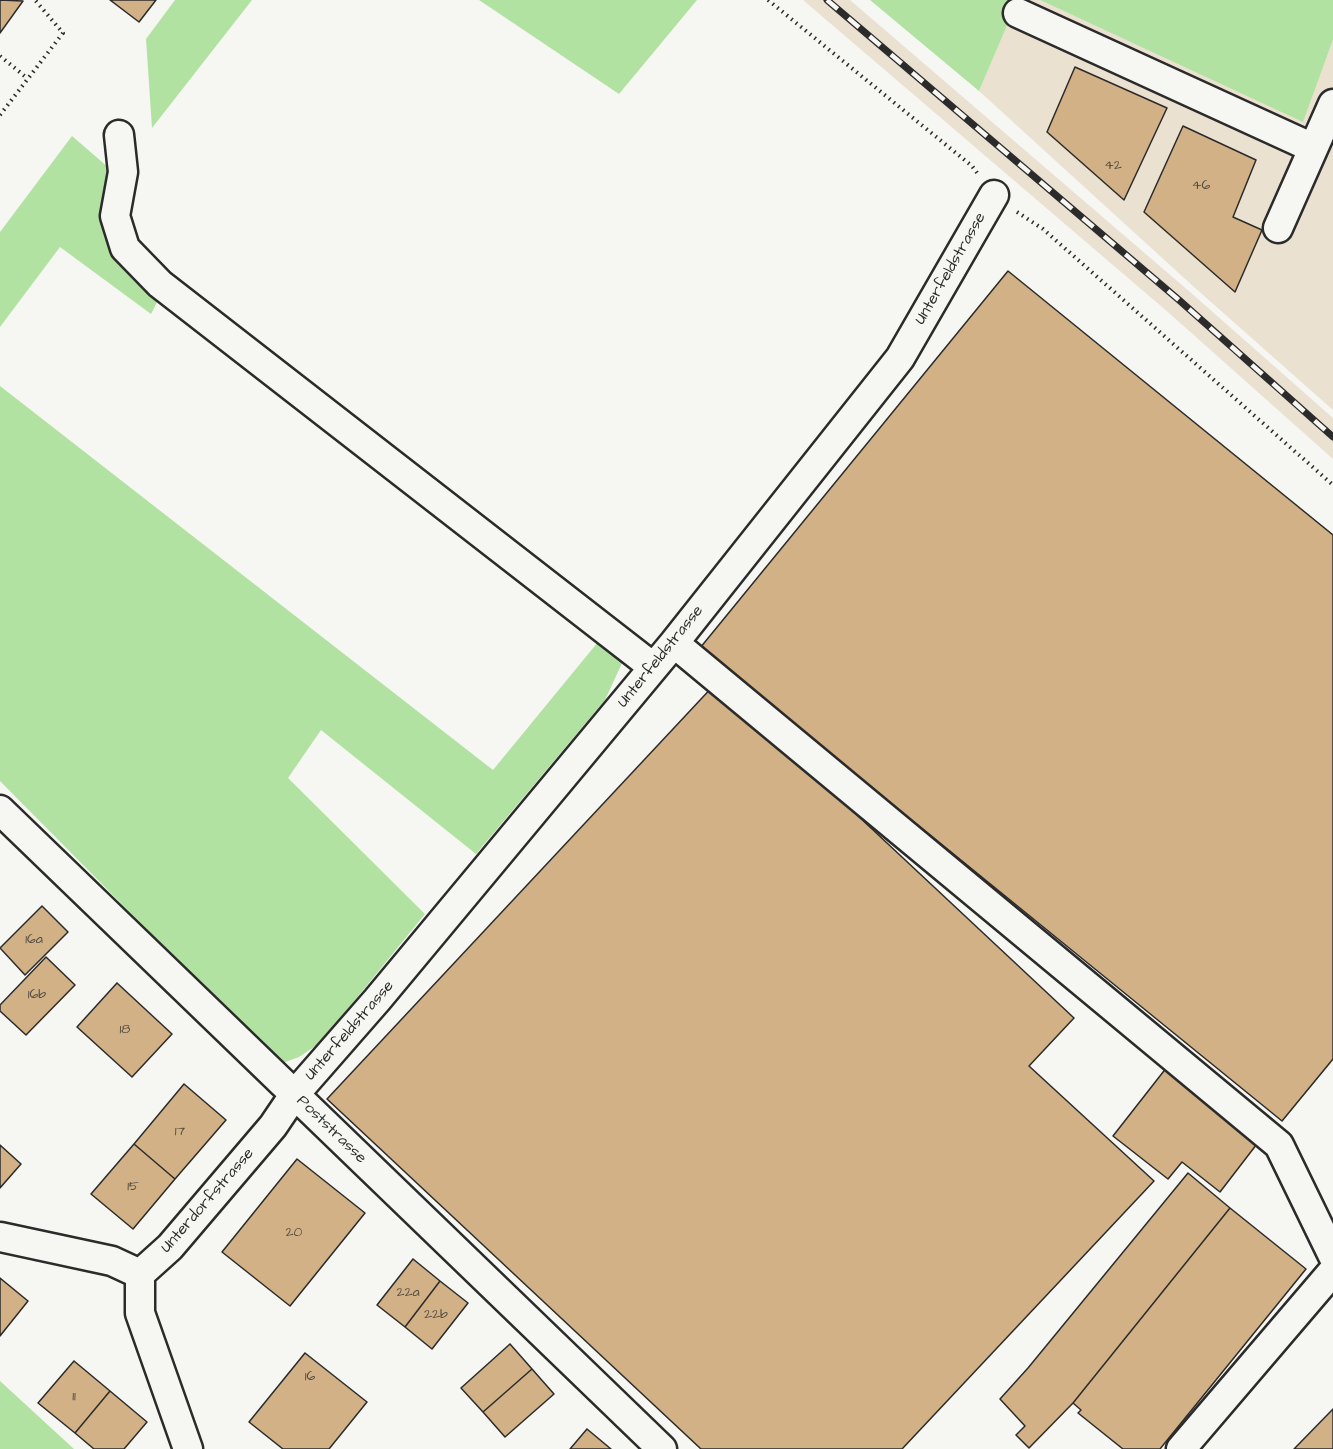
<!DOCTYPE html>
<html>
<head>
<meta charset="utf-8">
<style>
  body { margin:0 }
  canvas { display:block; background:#f6f6f2 }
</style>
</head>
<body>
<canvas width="1333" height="1449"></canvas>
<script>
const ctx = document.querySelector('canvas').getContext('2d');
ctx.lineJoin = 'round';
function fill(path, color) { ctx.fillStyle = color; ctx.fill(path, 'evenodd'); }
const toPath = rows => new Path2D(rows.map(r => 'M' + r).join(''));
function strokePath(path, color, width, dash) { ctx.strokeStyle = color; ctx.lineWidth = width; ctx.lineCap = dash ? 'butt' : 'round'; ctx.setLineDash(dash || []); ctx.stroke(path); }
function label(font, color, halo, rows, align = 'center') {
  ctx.font = font + ' "Architects Daughter",sans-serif'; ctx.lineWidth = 6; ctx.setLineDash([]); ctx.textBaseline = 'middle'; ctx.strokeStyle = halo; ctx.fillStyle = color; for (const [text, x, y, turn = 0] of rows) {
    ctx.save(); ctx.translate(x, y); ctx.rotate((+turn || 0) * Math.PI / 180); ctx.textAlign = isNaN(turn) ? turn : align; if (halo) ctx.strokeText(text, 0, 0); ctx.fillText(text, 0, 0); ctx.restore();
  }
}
fill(toPath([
  [803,0,850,0,1190,292,1333,418,1333,459,1169,313],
  [1018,0,1040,0,1303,121,1333,40,1333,410,1194,287,979,91]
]), '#ebe1d1');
fill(toPath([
  [175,0,252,0,152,128,146,39],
  [479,0,697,0,619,94],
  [870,0,1018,0,979,91],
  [1040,0,1333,0,1333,40,1303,122],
  [72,136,109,168,158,300,151,314,60,247,0,327,0,232],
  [0,386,493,770,598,642,623,661,605,700,476,854,321,730,288,778,425,914,320,1043,299,1057,280,1064,0,781],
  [0,1381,74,1449,0,1449]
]), '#b2e2a1');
const building = toPath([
  [0,0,23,1,0,33,0,0],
  [110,0,156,0,139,22,110,0],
  [1075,67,1167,108,1124,200,1047,132,1075,67],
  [1183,126,1256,160,1233,217,1262,230,1235,292,1144,212,1183,126],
  [1008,271,1333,535,1333,1059,1282,1121,700,648,1008,271],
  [716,683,1074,1018,1029,1066,1154,1181,902,1449,701,1449,327,1099,716,683],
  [42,906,68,932,25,975,0,948,42,906],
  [46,957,75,985,26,1035,0,1011,0,1005,46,957],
  [117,983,172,1034,132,1077,77,1027,117,983],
  [1167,1067,1260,1140,1220,1192,1182,1162,1168,1179,1113,1136,1167,1067],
  [184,1084,226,1120,175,1179,134,1144,184,1084],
  [134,1144,175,1179,133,1229,91,1194,134,1144],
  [0,1145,21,1164,0,1188,0,1145],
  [297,1159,365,1213,290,1306,222,1252,297,1159],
  [1188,1173,1230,1208,1073,1403,1029,1448,1016,1435,1025,1426,1000,1399,1028,1368,1188,1173],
  [1230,1208,1306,1269,1160,1449,1123,1449,1078,1413,1081,1410,1073,1403,1230,1208],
  [413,1259,440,1281,405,1327,377,1305,413,1259],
  [0,1278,28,1301,0,1336,0,1278],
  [440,1281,468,1303,432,1349,405,1327,440,1281],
  [510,1344,532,1369,483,1412,461,1388,510,1344],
  [305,1353,367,1402,329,1449,283,1449,249,1422,305,1353],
  [74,1361,110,1391,75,1433,38,1403,74,1361],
  [532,1369,554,1394,505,1437,483,1412,532,1369],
  [110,1391,147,1422,124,1449,94,1449,75,1433,110,1391],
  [1333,1409,1333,1449,1294,1449,1333,1409],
  [587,1429,611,1449,570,1449,587,1429]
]);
fill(building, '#d1b185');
strokePath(building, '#2b2b2b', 1.5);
const minor = toPath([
  [1018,13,1313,148],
  [119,135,123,172,115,216,125,248,160,284,653,667],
  [1278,228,1333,104],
  [674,643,1279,1145,1333,1256],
  [0,810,662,1449],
  [0,1237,112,1261,140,1274,170,1247,273,1126,294,1095,377,1000,674,643,900,358,994,195],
  [140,1274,140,1313,188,1449],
  [1181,1449,1333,1271]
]);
strokePath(minor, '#2b2b2b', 33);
strokePath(toPath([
  [768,0,972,166,978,174],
  [0,56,27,78],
  [0,115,63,33,35,0],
  [1017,212,1043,229,1333,485]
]), '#2b2b2b', 4, [1.5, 4.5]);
strokePath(minor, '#f6f6f2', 28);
const rail = toPath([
  [827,0,1179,300,1333,437]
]);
strokePath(rail, '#2b2b2b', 7);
strokePath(rail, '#f6f6f2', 4.5, [14]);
label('14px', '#544c42', null, [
  ["42",1113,166],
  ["46",1201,186],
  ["16a",34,940],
  ["16b",37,995],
  ["18",125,1030],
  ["17",180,1132],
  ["15",133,1187],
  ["20",294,1233],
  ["22a",408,1293],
  ["22b",436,1315],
  ["16",310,1377],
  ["11",74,1397]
]);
label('16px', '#2b2b2b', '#f6f6f2', [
  ["Unterfeldstrasse",951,269,-60],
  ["Unterfeldstrasse",661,657,-51],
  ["Unterfeldstrasse",350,1031,-49],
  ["Poststrasse",331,1130,44],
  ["Unterdorfstrasse",208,1201,-49]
]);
</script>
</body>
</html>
